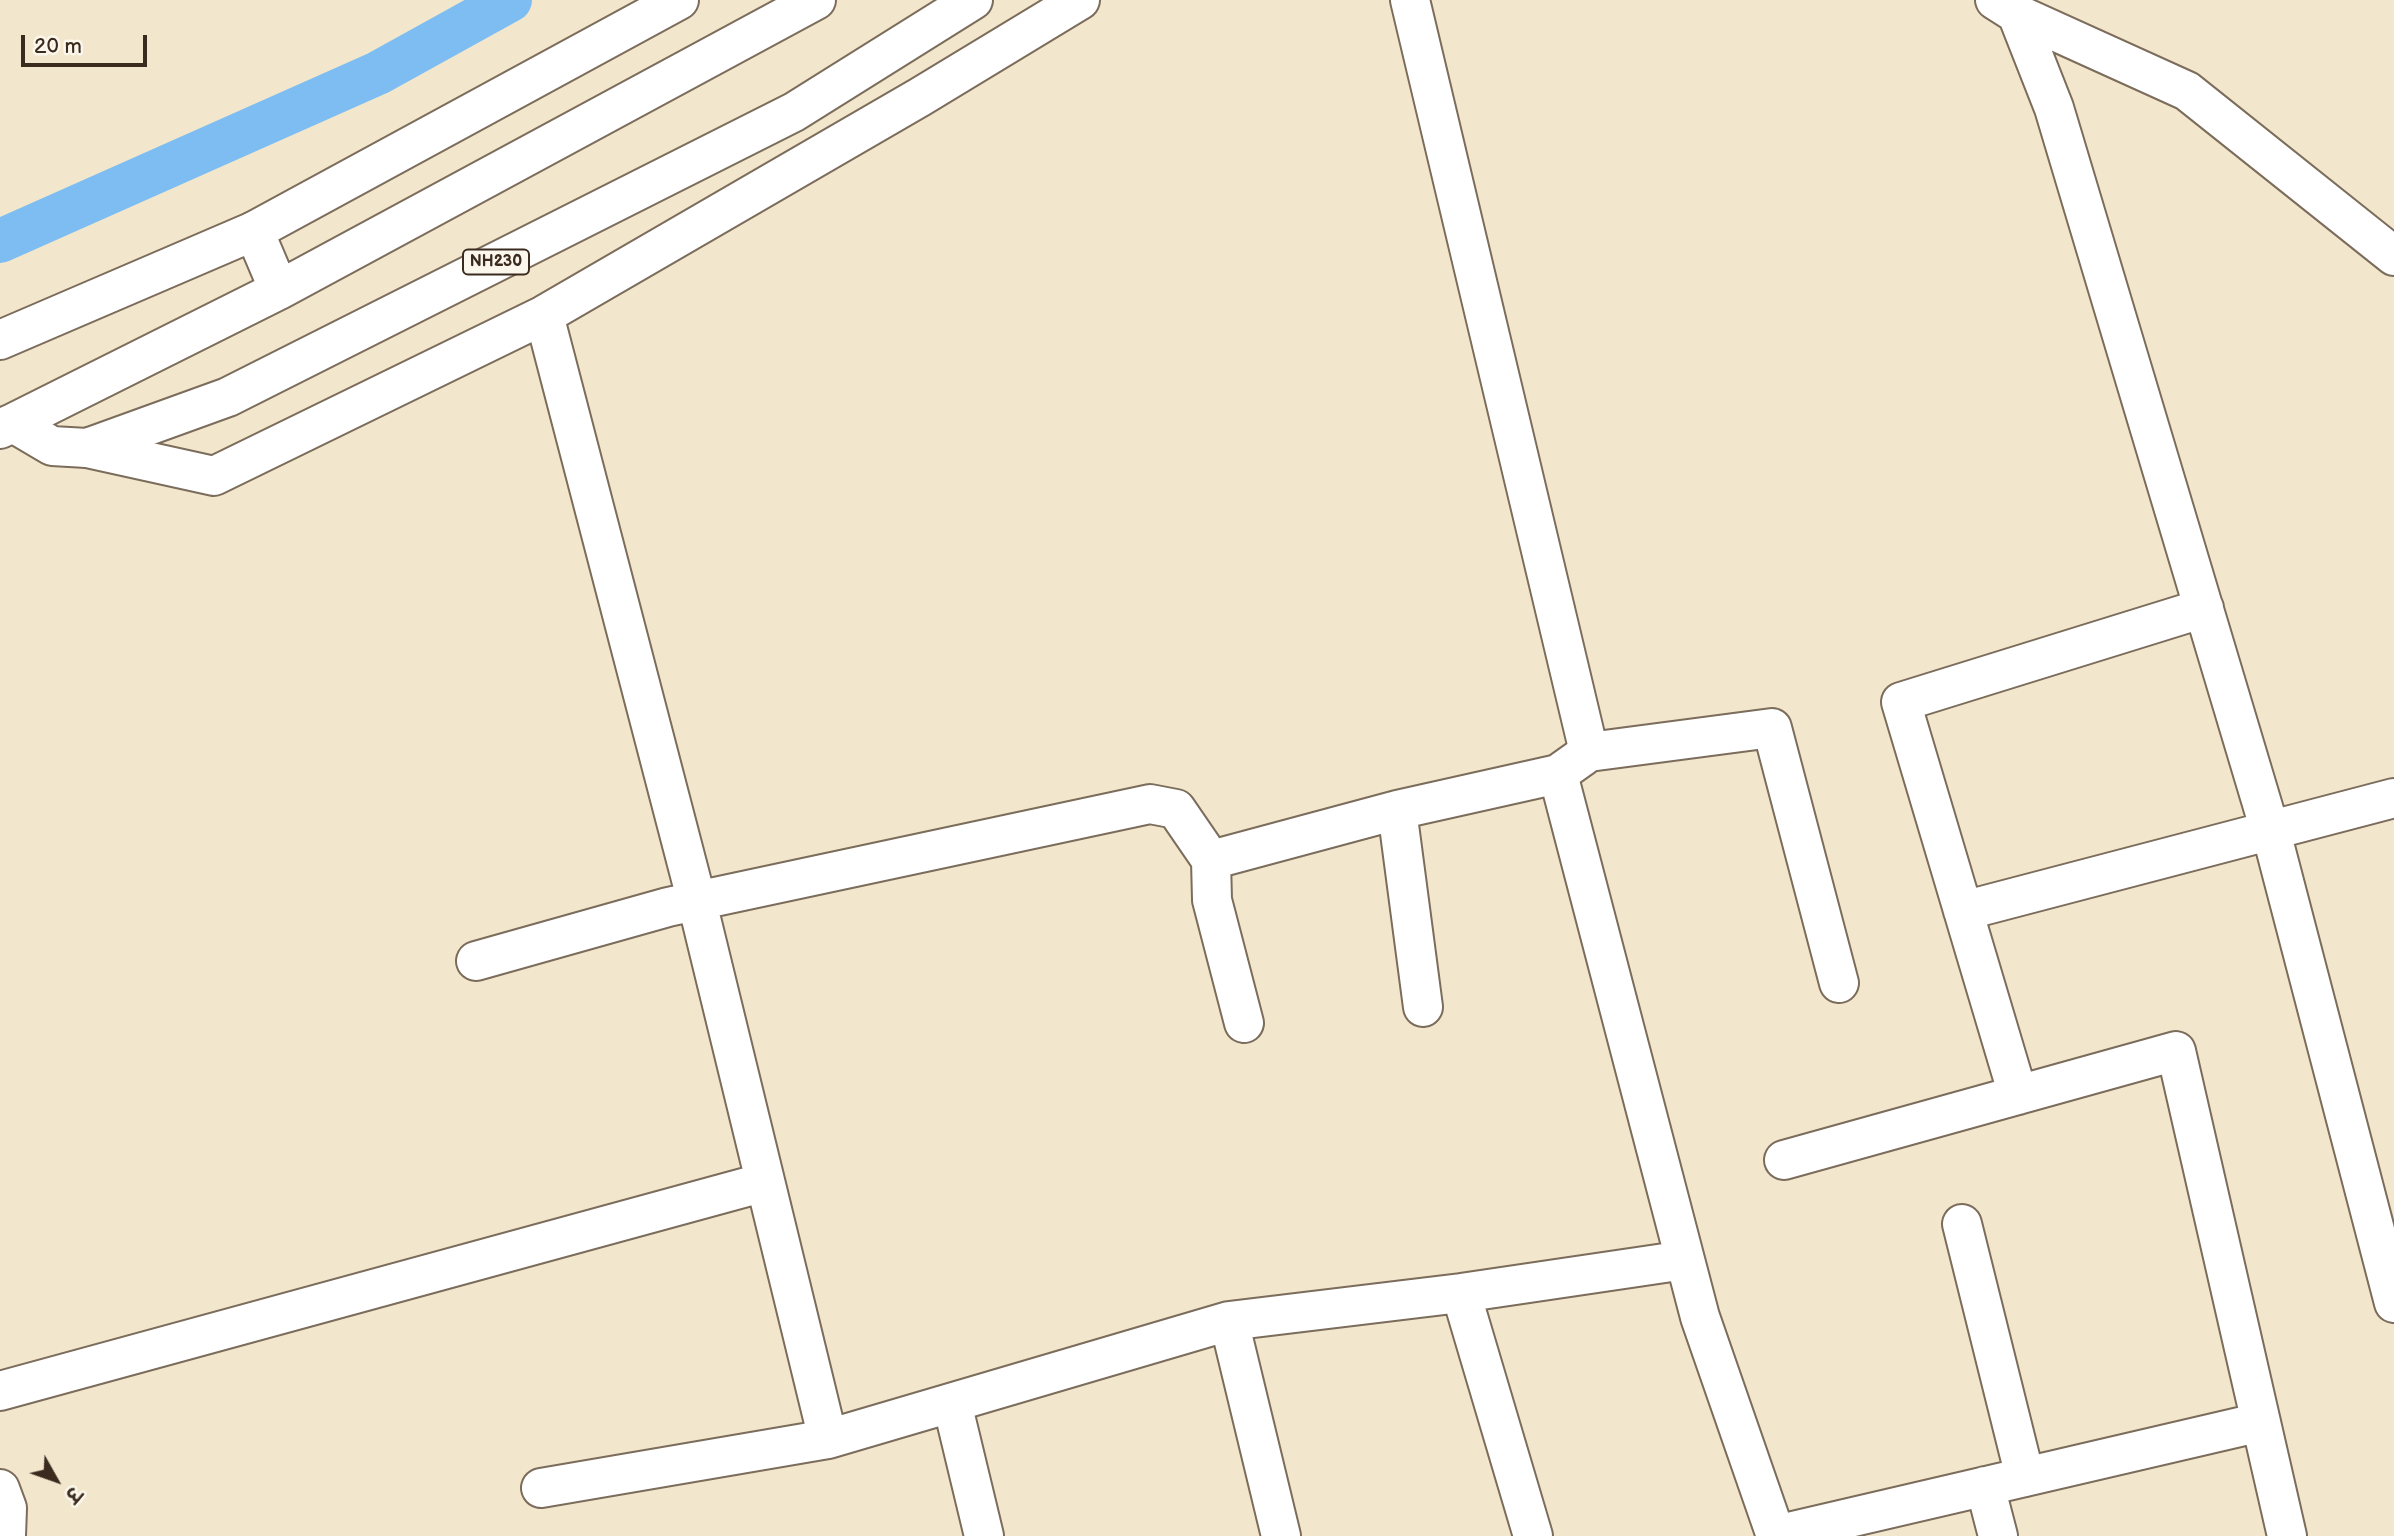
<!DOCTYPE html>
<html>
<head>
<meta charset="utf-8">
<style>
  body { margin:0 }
  #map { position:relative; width:2394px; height:1536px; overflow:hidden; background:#f2e7cc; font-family:"Balsamiq Sans","Playpen Sans Deva",sans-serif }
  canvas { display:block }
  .north { position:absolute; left:21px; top:1445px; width:70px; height:70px; -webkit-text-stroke:5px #fbf7ec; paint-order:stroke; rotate:130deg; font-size:19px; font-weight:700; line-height:28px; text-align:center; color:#3b2a1e }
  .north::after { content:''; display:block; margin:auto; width:24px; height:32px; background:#3b2a1e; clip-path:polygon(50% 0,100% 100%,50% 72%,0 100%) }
  .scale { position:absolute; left:21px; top:35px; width:126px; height:32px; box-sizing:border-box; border:4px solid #3b2a1e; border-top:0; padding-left:9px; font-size:21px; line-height:24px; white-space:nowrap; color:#3b2a1e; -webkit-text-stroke:5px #fbf7ec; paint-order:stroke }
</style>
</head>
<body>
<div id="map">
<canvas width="2394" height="1536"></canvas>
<div class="north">उ</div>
<div class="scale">20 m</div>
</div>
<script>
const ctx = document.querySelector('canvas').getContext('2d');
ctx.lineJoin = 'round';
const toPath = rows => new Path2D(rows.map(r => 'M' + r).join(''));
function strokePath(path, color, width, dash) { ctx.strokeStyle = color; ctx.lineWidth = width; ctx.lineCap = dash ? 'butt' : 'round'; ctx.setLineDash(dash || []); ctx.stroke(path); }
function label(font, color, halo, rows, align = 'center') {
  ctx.font = font + ' "Balsamiq Sans",sans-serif'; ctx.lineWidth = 5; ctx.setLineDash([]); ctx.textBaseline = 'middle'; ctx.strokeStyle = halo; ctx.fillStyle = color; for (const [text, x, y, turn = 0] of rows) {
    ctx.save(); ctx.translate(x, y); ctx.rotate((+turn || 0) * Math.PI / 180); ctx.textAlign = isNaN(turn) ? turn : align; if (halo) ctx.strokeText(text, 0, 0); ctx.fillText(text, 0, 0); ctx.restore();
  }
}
strokePath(toPath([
  [0,241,378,73,510,0]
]), '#7ebdf2', 44);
const minor = toPath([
  [1410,0,1589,752,1558,774,1700,1317,1776,1536],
  [1995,0,2017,14,2054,108,2275,847,2394,1303],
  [2017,14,2187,91,2394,256],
  [254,231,679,0],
  [544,315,697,902,828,1439],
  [87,448,214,476,544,315,920,97,1080,0],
  [1589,752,1772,728,1839,983],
  [1397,810,1423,1007],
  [1211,860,1397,810,1558,774],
  [1963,911,2394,798],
  [476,961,668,907,1150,804,1176,809,1211,860,1212,900,1244,1023],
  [2018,1095,1901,702,2204,608],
  [1784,1160,2176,1051,2287,1536],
  [1962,1224,2025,1477],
  [1461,1293,1533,1536],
  [1229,1321,1281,1536],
  [0,1391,765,1182],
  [952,1403,984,1536],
  [1985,1486,1998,1536],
  [541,1488,828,1439,1229,1321,1461,1293,1685,1260],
  [0,1489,7,1508,6,1536],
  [1776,1535,2261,1422]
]);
const highway = toPath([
  [0,340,254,231,279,290,816,0],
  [13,423,279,290],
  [0,429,13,423,52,446,87,448,228,397,794,112,973,0]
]);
strokePath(minor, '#7b6c5b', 42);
strokePath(highway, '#7b6c5b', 42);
strokePath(minor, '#fff', 38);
strokePath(highway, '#fff', 38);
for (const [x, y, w] of [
  [496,262,66]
]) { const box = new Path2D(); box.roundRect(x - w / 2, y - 12.5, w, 25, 5); ctx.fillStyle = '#fbf7ec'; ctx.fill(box); strokePath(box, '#3b2a1e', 2); }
label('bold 16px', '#3b2a1e', null, [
  ["NH230",496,262]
]);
</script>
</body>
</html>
